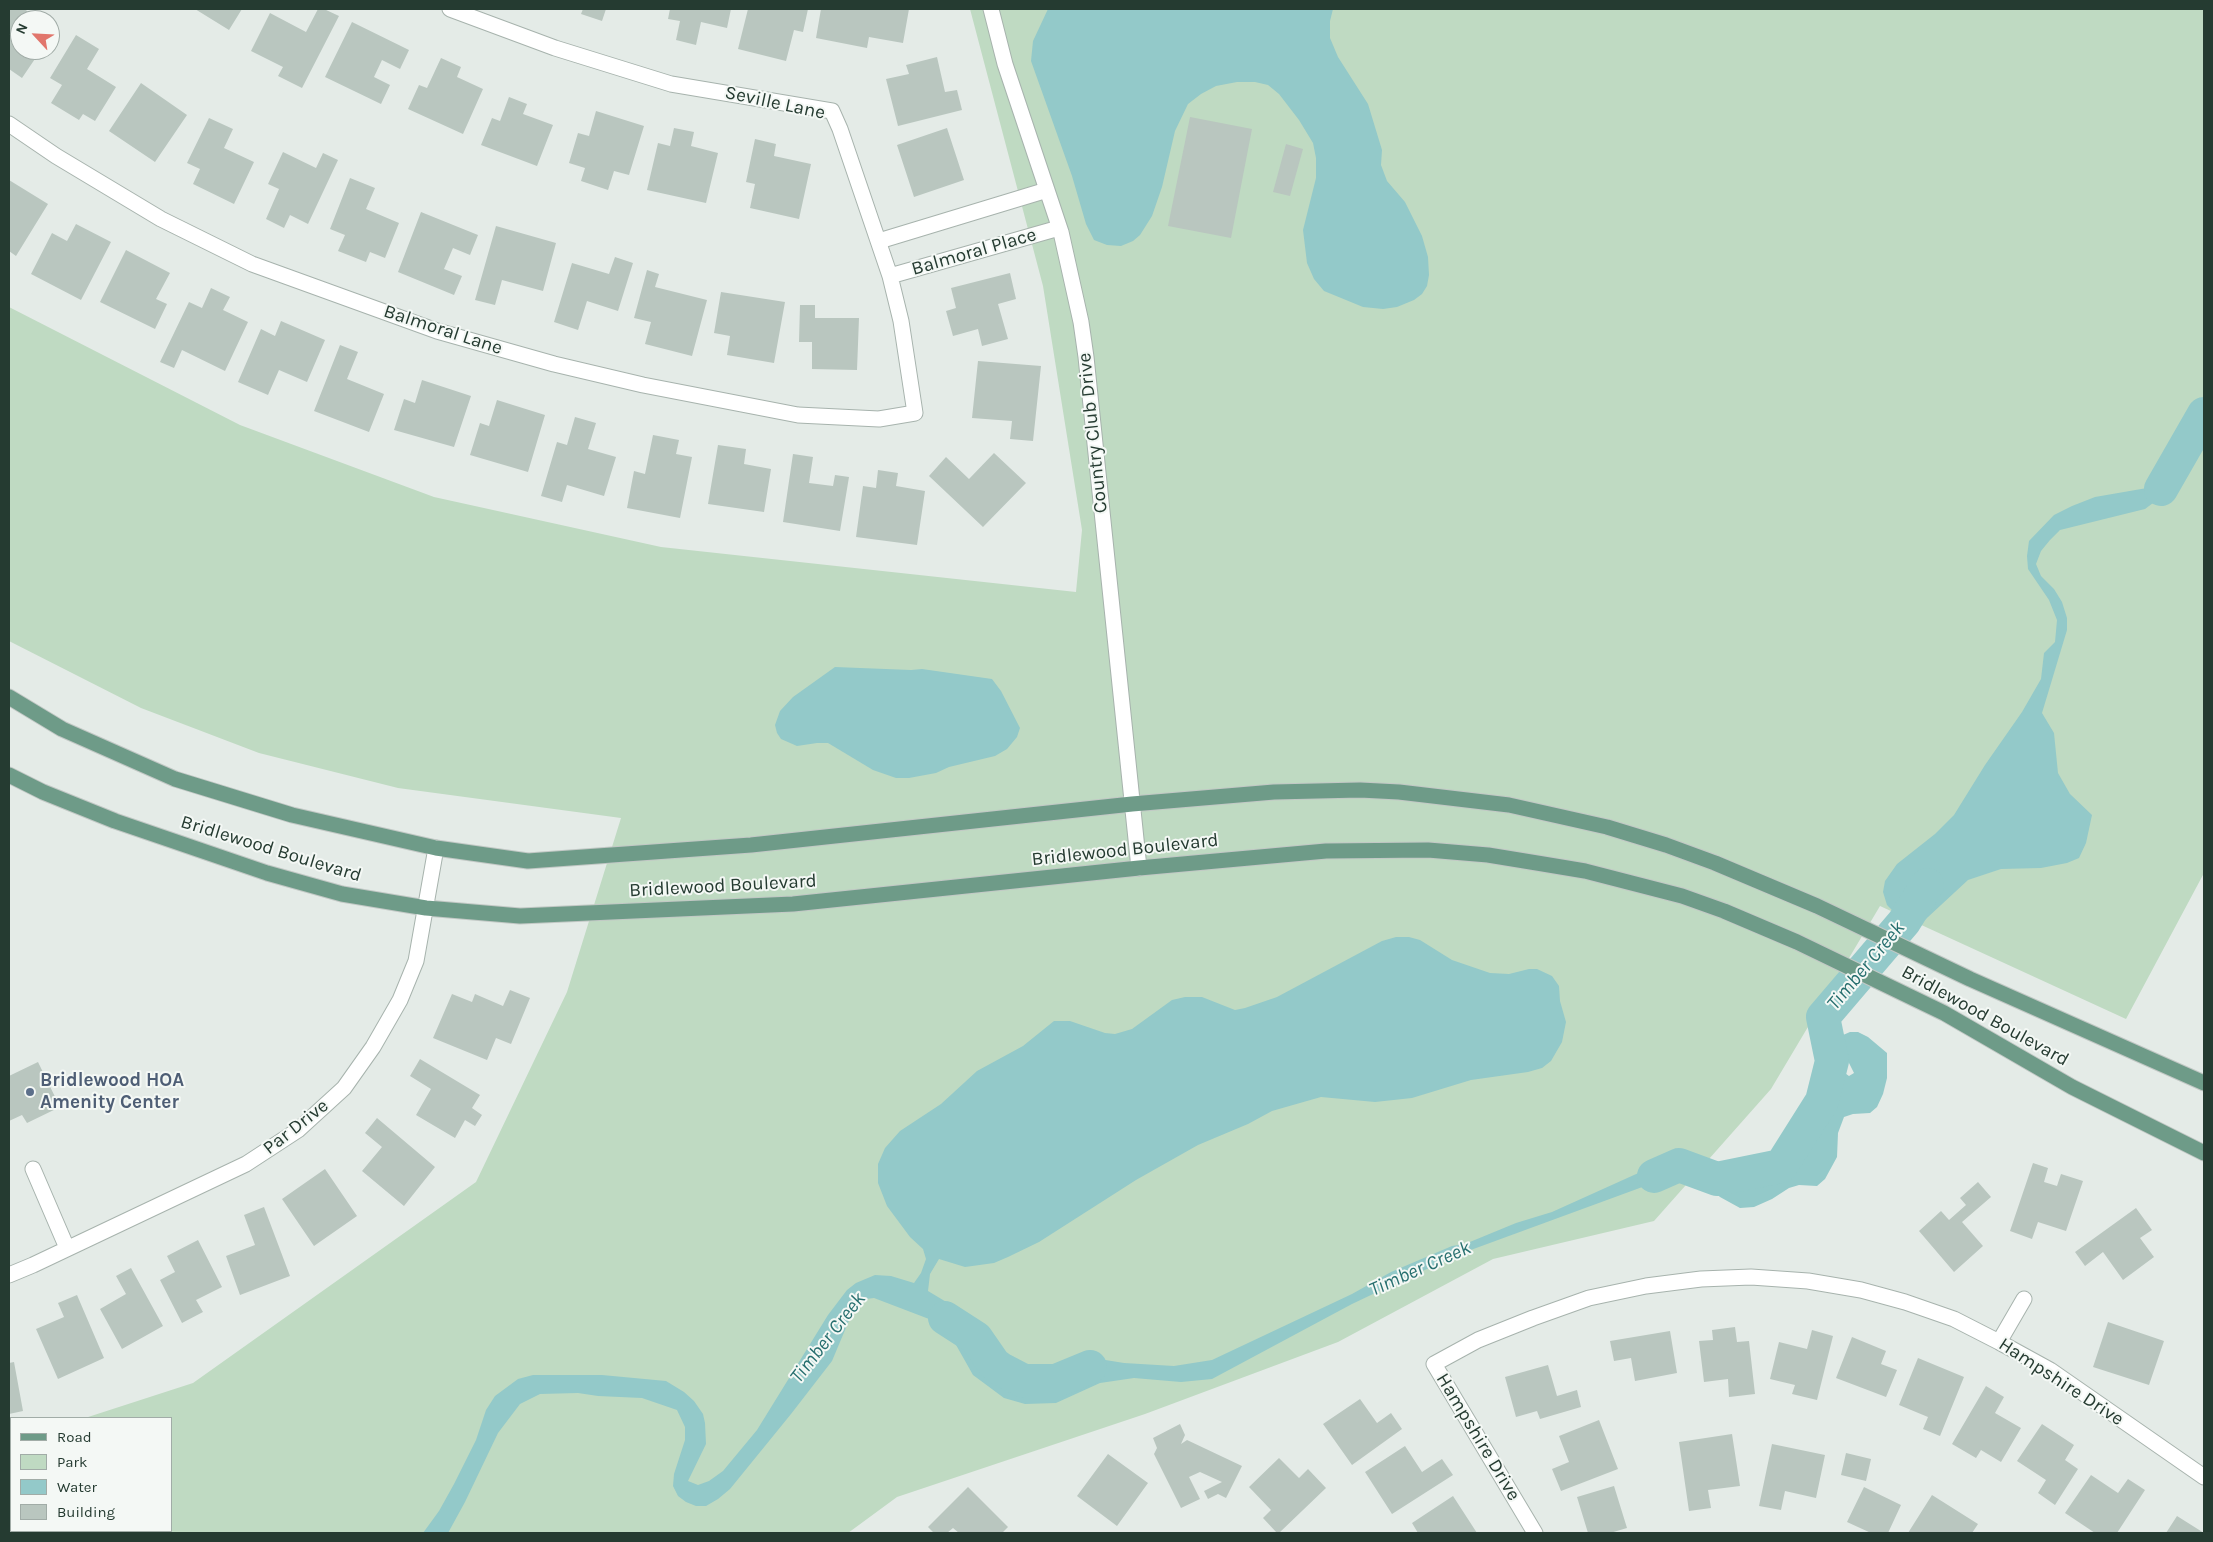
<!DOCTYPE html>
<html>
<head>
<meta charset="utf-8">
<style>
  body { margin:0 }
  #map { position:relative; width:2213px; height:1542px; overflow:hidden; background:#e4ebe7; font-family:Karla,sans-serif }
  canvas { display:block }
  .frame { position:absolute; inset:0; border:10px solid #253b31; pointer-events:none }
  .legend { position:absolute; left:10px; top:1417px; width:162px; height:115px; box-sizing:border-box; background:#f4f8f5; border:1px solid #a1aca7; margin:0; padding:6px 9px; list-style:none; font-size:15px; color:#253b31 }
  .legend li { display:flex; align-items:center; gap:10px; height:25px }
  .legend b { width:25px; border:1px solid #a1aca7 }
  .north { position:absolute; left:10px; top:10px; width:50px; height:50px; box-sizing:border-box; background:#f4f8f5; border:1px solid #a1aca7; border-radius:50%; rotate:295deg; font-size:14px; font-weight:700; line-height:20px; text-align:center; color:#253b31 }
  .north::after { content:''; display:block; margin:auto; width:18px; height:22px; background:#e1766c; clip-path:polygon(50% 0,100% 100%,50% 72%,0 100%) }
</style>
</head>
<body>
<div id="map">
<canvas width="2213" height="1542"></canvas>
<div class="frame"></div>
<ul class="legend">
<li><b style="height:6px;background:#6e9b88"></b>Road</li>
<li><b style="height:14px;background:#bfdac2"></b>Park</li>
<li><b style="height:14px;background:#93c9c9"></b>Water</li>
<li><b style="height:14px;background:#b9c6bf"></b>Building</li>
</ul>
<div class="north">N</div>
</div>
<script>
const ctx = document.querySelector('canvas').getContext('2d');
ctx.lineJoin = 'round';
function fill(path, color) { ctx.fillStyle = color; ctx.fill(path, 'evenodd'); }
const toPath = rows => new Path2D(rows.map(r => 'M' + r).join(''));
function strokePath(path, color, width, dash) { ctx.strokeStyle = color; ctx.lineWidth = width; ctx.lineCap = dash ? 'butt' : 'round'; ctx.setLineDash(dash || []); ctx.stroke(path); }
function label(font, color, halo, rows, align = 'center') {
  ctx.font = font + ' Karla,sans-serif'; ctx.lineWidth = 4; ctx.setLineDash([]); ctx.textBaseline = 'middle'; ctx.strokeStyle = halo; ctx.fillStyle = color; for (const [text, x, y, turn = 0] of rows) {
    ctx.save(); ctx.translate(x, y); ctx.rotate((+turn || 0) * Math.PI / 180); ctx.textAlign = isNaN(turn) ? turn : align; if (halo) ctx.strokeText(text, 0, 0); ctx.fillText(text, 0, 0); ctx.restore();
  }
}
fill(toPath([
  [970,9,2204,9,2204,873,2126,1019,1880,906,1771,1089,1654,1221,1493,1259,1338,1342,1145,1414,897,1497,848,1533,81,1533,81,1531,171,1531,171,1418,85,1418,193,1383,476,1182,567,992,621,818,398,788,259,753,141,708,9,641,9,307,240,425,434,497,661,547,1076,592,1082,530,1043,286]
]), '#bfdac2');
fill(toPath([
  [1048,9,1333,9,1330,21,1330,38,1338,57,1368,104,1382,150,1381,165,1387,181,1405,202,1422,236,1428,257,1429,275,1427,286,1422,294,1414,300,1397,307,1383,309,1363,307,1324,291,1314,279,1307,263,1303,230,1316,178,1316,158,1313,143,1299,120,1279,94,1268,85,1255,82,1237,82,1216,86,1201,94,1188,104,1175,131,1162,187,1152,216,1140,235,1133,241,1121,246,1107,245,1094,240,1086,224,1072,176,1031,61,1033,41],
  [2204,424,2204,439,2161,497,2145,509,2060,530,2050,540,2041,551,2036,564,2041,576,2054,589,2062,602,2067,618,2067,630,2042,713,2054,733,2058,773,2070,794,2092,815,2086,843,2079,858,2067,863,2041,868,2001,869,1968,880,1914,930,1893,919,1894,912,1887,905,1883,892,1885,881,1897,864,1935,834,1954,815,1985,765,2022,712,2041,679,2044,653,2055,642,2057,620,2049,600,2028,569,2027,556,2029,541,2054,515,2072,506,2095,497,2147,488,2160,479],
  [835,667,911,670,922,669,992,679,1001,691,1020,728,1017,737,1007,749,995,756,949,767,936,773,909,778,896,778,873,770,828,743,817,743,797,746,781,739,777,733,775,725,780,711,793,697],
  [1396,937,1409,937,1420,940,1452,960,1490,973,1509,974,1529,969,1537,969,1552,976,1559,986,1560,1001,1566,1022,1562,1042,1551,1061,1542,1068,1528,1072,1471,1080,1412,1098,1375,1102,1321,1097,1272,1111,1248,1124,1198,1145,1136,1180,1039,1242,1008,1257,994,1263,965,1267,939,1259,930,1274,928,1291,973,1318,979,1331,982,1350,991,1367,1002,1376,1016,1381,1042,1383,1093,1358,1124,1363,1174,1366,1212,1360,1352,1294,1391,1272,1452,1246,1465,1244,1516,1223,1552,1212,1665,1161,1681,1162,1706,1179,1711,1181,1717,1179,1740,1166,1767,1155,1779,1146,1786,1143,1805,1145,1816,1137,1819,1132,1821,1111,1818,1106,1809,1103,1810,1096,1818,1078,1828,1066,1835,1066,1849,1076,1854,1073,1839,1043,1843,1035,1850,1032,1858,1032,1868,1037,1887,1053,1887,1078,1883,1094,1877,1107,1870,1113,1853,1114,1844,1117,1838,1133,1837,1157,1825,1179,1817,1186,1799,1185,1789,1188,1772,1199,1754,1207,1740,1208,1720,1197,1701,1180,1686,1173,1672,1172,1656,1182,1468,1251,1411,1276,1352,1304,1212,1379,1181,1382,1134,1378,1100,1383,1056,1403,1025,1404,1004,1398,973,1375,951,1336,942,1327,929,1319,874,1298,866,1299,858,1304,853,1311,832,1361,791,1414,730,1489,718,1499,706,1506,696,1506,686,1502,678,1496,673,1486,674,1474,685,1440,685,1427,677,1410,642,1398,598,1396,578,1393,540,1394,520,1404,498,1433,465,1502,448,1533,423,1533,439,1511,454,1484,476,1440,486,1410,495,1396,518,1379,533,1375,602,1375,666,1381,684,1392,694,1401,703,1414,705,1423,706,1444,688,1481,698,1485,709,1481,723,1471,757,1430,828,1315,847,1290,856,1283,875,1275,891,1276,914,1283,921,1273,926,1259,923,1249,910,1237,887,1206,878,1183,878,1164,885,1148,900,1131,941,1104,977,1071,1023,1046,1054,1021,1070,1021,1105,1033,1115,1034,1132,1029,1172,1000,1185,997,1202,997,1235,1010,1245,1008,1277,997,1382,941]
]), '#93c9c9');
strokePath(toPath([
  [2161,489,2204,414],
  [1654,1176,1679,1165,1717,1179,1781,1166,1822,1101,1832,1061,1823,1017,1904,922,1927,885],
  [945,1318,976,1338,994,1364,1001,1369,1024,1381,1056,1381,1090,1367]
]), '#93c9c9', 34);
fill(toPath([
  [9,9,24,9,32,14,28,20,20,20,20,50,41,50,22,78,9,69],
  [195,9,242,9,229,30],
  [318,9,324,9,339,16,302,88,278,76,283,67,251,51,270,13,306,32],
  [583,9,606,9,602,21,581,14],
  [670,9,731,9,727,28,701,22,696,45,676,40,680,21,668,19],
  [748,9,808,9,803,32,794,30,786,61,738,49],
  [821,9,909,9,903,43,869,37,867,48,816,38],
  [352,22,409,50,400,69,382,60,374,77,390,85,381,104,325,77],
  [76,35,99,49,87,69,116,87,95,121,83,114,79,120,51,103,62,85,50,78],
  [937,57,945,92,957,90,962,110,898,126,886,79,909,74,906,65],
  [441,58,461,67,457,77,483,89,463,134,408,109,419,85,427,88],
  [141,83,187,115,155,162,109,131],
  [509,97,527,104,523,114,553,125,537,166,481,145,492,118,500,121],
  [596,111,644,126,629,175,614,171,608,190,581,181,585,168,569,163,578,133,589,136],
  [1190,117,1252,129,1231,238,1168,226],
  [209,118,233,129,224,148,254,162,234,204,193,184,200,169,187,163],
  [674,128,694,132,691,146,718,153,706,203,647,190,658,143,670,146],
  [947,128,964,180,914,197,897,145],
  [755,139,776,144,774,156,811,164,799,219,750,208,755,184,746,182],
  [1286,144,1303,149,1290,196,1273,192],
  [283,152,316,168,323,153,338,160,308,224,290,215,284,228,266,219,279,189,268,184],
  [350,178,375,188,366,209,399,223,385,258,370,252,366,262,338,251,345,235,330,229],
  [9,180,48,204,16,256,9,251],
  [421,212,478,235,470,255,453,248,444,269,462,276,454,295,398,272],
  [76,224,111,242,81,300,31,274,52,233,67,241],
  [496,226,556,243,543,291,502,280,495,305,475,300],
  [126,250,170,273,156,299,167,304,155,329,100,302],
  [615,257,633,263,618,311,587,301,578,330,554,322,572,263,609,274],
  [647,270,659,274,655,287,707,300,692,356,645,344,651,322,634,318],
  [1010,273,1016,299,998,304,1008,339,982,346,978,329,953,336,946,311,956,308,951,288],
  [211,288,230,297,223,310,248,322,225,371,182,350,174,368,160,362,189,302,202,308],
  [721,292,785,302,774,363,727,355,730,336,714,333],
  [800,305,815,305,815,318,859,318,857,370,812,369,812,342,799,342],
  [281,321,325,340,307,382,279,370,268,395,238,382,261,329,275,336],
  [340,345,358,352,347,379,384,394,369,432,314,411],
  [978,361,1041,366,1033,441,1010,439,1012,421,972,418],
  [422,380,471,396,454,447,394,430,404,399,415,403],
  [497,400,545,415,528,472,470,455,480,423,489,426],
  [575,417,596,423,588,449,616,457,604,496,567,485,562,502,541,496,557,442,567,445],
  [653,435,679,440,676,454,692,457,680,518,627,508,634,471,645,474],
  [718,445,746,449,744,464,771,469,764,512,708,504],
  [994,453,1026,483,983,527,929,476,946,457,969,479],
  [793,454,813,457,809,483,833,486,835,475,849,477,840,531,783,522],
  [878,470,898,473,896,486,925,491,917,545,856,537,863,486,876,488],
  [510,990,530,998,511,1044,496,1038,487,1060,433,1038,452,994,472,1002,475,994,503,1006],
  [420,1059,480,1095,472,1108,482,1115,475,1126,465,1120,455,1138,416,1115,431,1089,410,1076],
  [38,1062,60,1107,27,1123,22,1115,9,1121,9,1076],
  [377,1118,435,1167,404,1206,362,1171,382,1147,365,1133],
  [2033,1163,2048,1168,2044,1182,2057,1186,2061,1174,2083,1181,2066,1231,2038,1222,2032,1239,2010,1231],
  [325,1169,357,1216,314,1246,282,1199],
  [1978,1182,1991,1197,1962,1222,1983,1246,1954,1272,1919,1231,1941,1211,1949,1220,1966,1205,1960,1198],
  [264,1207,290,1276,240,1295,226,1256,255,1245,244,1215],
  [2136,1208,2152,1230,2140,1238,2154,1257,2123,1280,2103,1252,2085,1266,2075,1252],
  [198,1240,222,1287,196,1300,203,1312,182,1323,160,1280,175,1272,167,1256],
  [131,1268,163,1326,122,1349,100,1309,126,1294,116,1276],
  [77,1295,104,1358,58,1379,36,1329,64,1317,58,1303],
  [2108,1322,2164,1341,2149,1385,2093,1367],
  [1735,1327,1737,1342,1749,1341,1755,1394,1729,1397,1728,1379,1704,1382,1699,1341,1713,1340,1712,1330],
  [1812,1330,1833,1336,1817,1400,1792,1394,1795,1385,1770,1379,1779,1342,1807,1349],
  [1670,1331,1677,1373,1635,1381,1631,1358,1614,1361,1610,1341],
  [1852,1337,1886,1351,1881,1364,1897,1370,1886,1397,1836,1378],
  [1918,1358,1964,1377,1940,1436,1923,1429,1928,1417,1899,1405],
  [14,1362,23,1411,9,1414,9,1363],
  [1548,1365,1557,1396,1577,1390,1581,1407,1540,1419,1537,1411,1516,1417,1505,1377],
  [1986,1386,2004,1397,1995,1413,2021,1428,2001,1462,1981,1450,1976,1458,1952,1444],
  [1360,1399,1377,1423,1391,1413,1402,1429,1352,1465,1323,1424],
  [1599,1420,1618,1469,1561,1491,1552,1469,1569,1462,1559,1436],
  [1180,1424,1185,1435,1181,1444,1187,1440,1242,1466,1226,1498,1218,1494,1208,1499,1204,1491,1222,1482,1200,1472,1189,1477,1200,1499,1181,1508,1154,1454,1157,1448,1153,1438],
  [2042,1424,2074,1445,2065,1460,2078,1469,2055,1505,2038,1493,2046,1480,2017,1461],
  [1732,1434,1740,1486,1708,1490,1711,1508,1689,1511,1679,1442],
  [1772,1444,1825,1455,1816,1498,1785,1491,1781,1510,1759,1506],
  [1405,1446,1422,1472,1442,1459,1453,1475,1392,1514,1365,1472],
  [1846,1453,1871,1459,1866,1481,1841,1475],
  [1108,1454,1148,1483,1117,1526,1077,1496],
  [1279,1458,1299,1478,1308,1469,1326,1488,1279,1533,1277,1533,1263,1518,1271,1510,1249,1487],
  [2091,1475,2118,1493,2128,1479,2145,1490,2117,1533,2095,1533,2065,1513],
  [1614,1486,1627,1528,1610,1533,1588,1533,1577,1497],
  [968,1487,1008,1527,1002,1533,959,1533,953,1528,947,1533,934,1533,928,1527],
  [1864,1487,1901,1505,1888,1533,1871,1533,1847,1522],
  [1932,1495,1978,1524,1972,1533,1908,1533],
  [1453,1496,1477,1533,1418,1533,1412,1523],
  [2177,1516,2204,1533,2166,1533]
]), '#b9c6bf');
const minor = toPath([
  [991,9,1005,64,1061,232,1081,322,1086,357,1139,868],
  [9,124,56,156,161,219,252,264,437,331,554,364,643,385,798,415,879,419,915,413,901,321,890,276,840,129,832,111,671,84,555,48,450,9],
  [879,241,1047,190],
  [890,276,1059,228],
  [33,1169,67,1248],
  [9,1275,33,1265,246,1164,298,1130,344,1088,373,1047,400,1000,416,961,436,848],
  [1999,1342,2024,1299],
  [1535,1533,1434,1364,1478,1340,1533,1318,1589,1298,1646,1286,1701,1279,1751,1277,1808,1281,1861,1290,1905,1302,1954,1319,1999,1342,2050,1370,2204,1477]
]);
const major = toPath([
  [9,697,62,729,175,779,292,815,436,848,528,861,751,845,1132,804,1274,792,1360,790,1399,792,1509,805,1607,827,1666,845,1715,863,1817,906,1970,979,2204,1083],
  [9,775,43,792,115,821,267,873,342,894,426,908,520,916,793,904,1139,868,1326,851,1428,850,1488,855,1543,864,1585,871,1682,896,1724,911,1797,942,1944,1013,2072,1087,2204,1153]
]);
strokePath(minor, '#a7b3ad', 17);
strokePath(major, '#c2c8c5', 17);
strokePath(minor, '#fff', 15);
strokePath(major, '#6e9b88', 15);
for (const [x, y, r, color] of [
  [30,1092,5,"#5c6f8a"]
]) { const dot = new Path2D(); dot.arc(x, y, r, 0, 2 * Math.PI); ctx.fillStyle = color; ctx.fill(dot); strokePath(dot, '#f4f8f5', 2); }
label('19px', '#253b31', '#f4f8f5', [
  ["Seville Lane",775,103,12],
  ["Balmoral Place",974,252,-16],
  ["Balmoral Lane",443,330,18],
  ["Country Club Drive",1093,433,-96],
  ["Bridlewood Boulevard",271,849,17],
  ["Bridlewood Boulevard",1125,850,-6],
  ["Bridlewood Boulevard",723,886,-3],
  ["Bridlewood Boulevard",1985,1016,29],
  ["Par Drive",296,1127,-38],
  ["Hampshire Drive",2061,1382,33],
  ["Hampshire Drive",1478,1437,59]
]);
label('bold 19px', '#4e5e75', '#f4f8f5', [
  ["Bridlewood HOA",40,1081],
  ["Amenity Center",40,1103]
], 'left');
label('italic 20px', '#276f6f', '#f4f8f5', [
  ["Timber Creek",1866,966,-50],
  ["Timber Creek",1420,1269,-24],
  ["Timber Creek",828,1338,-52]
]);
</script>
</body>
</html>
